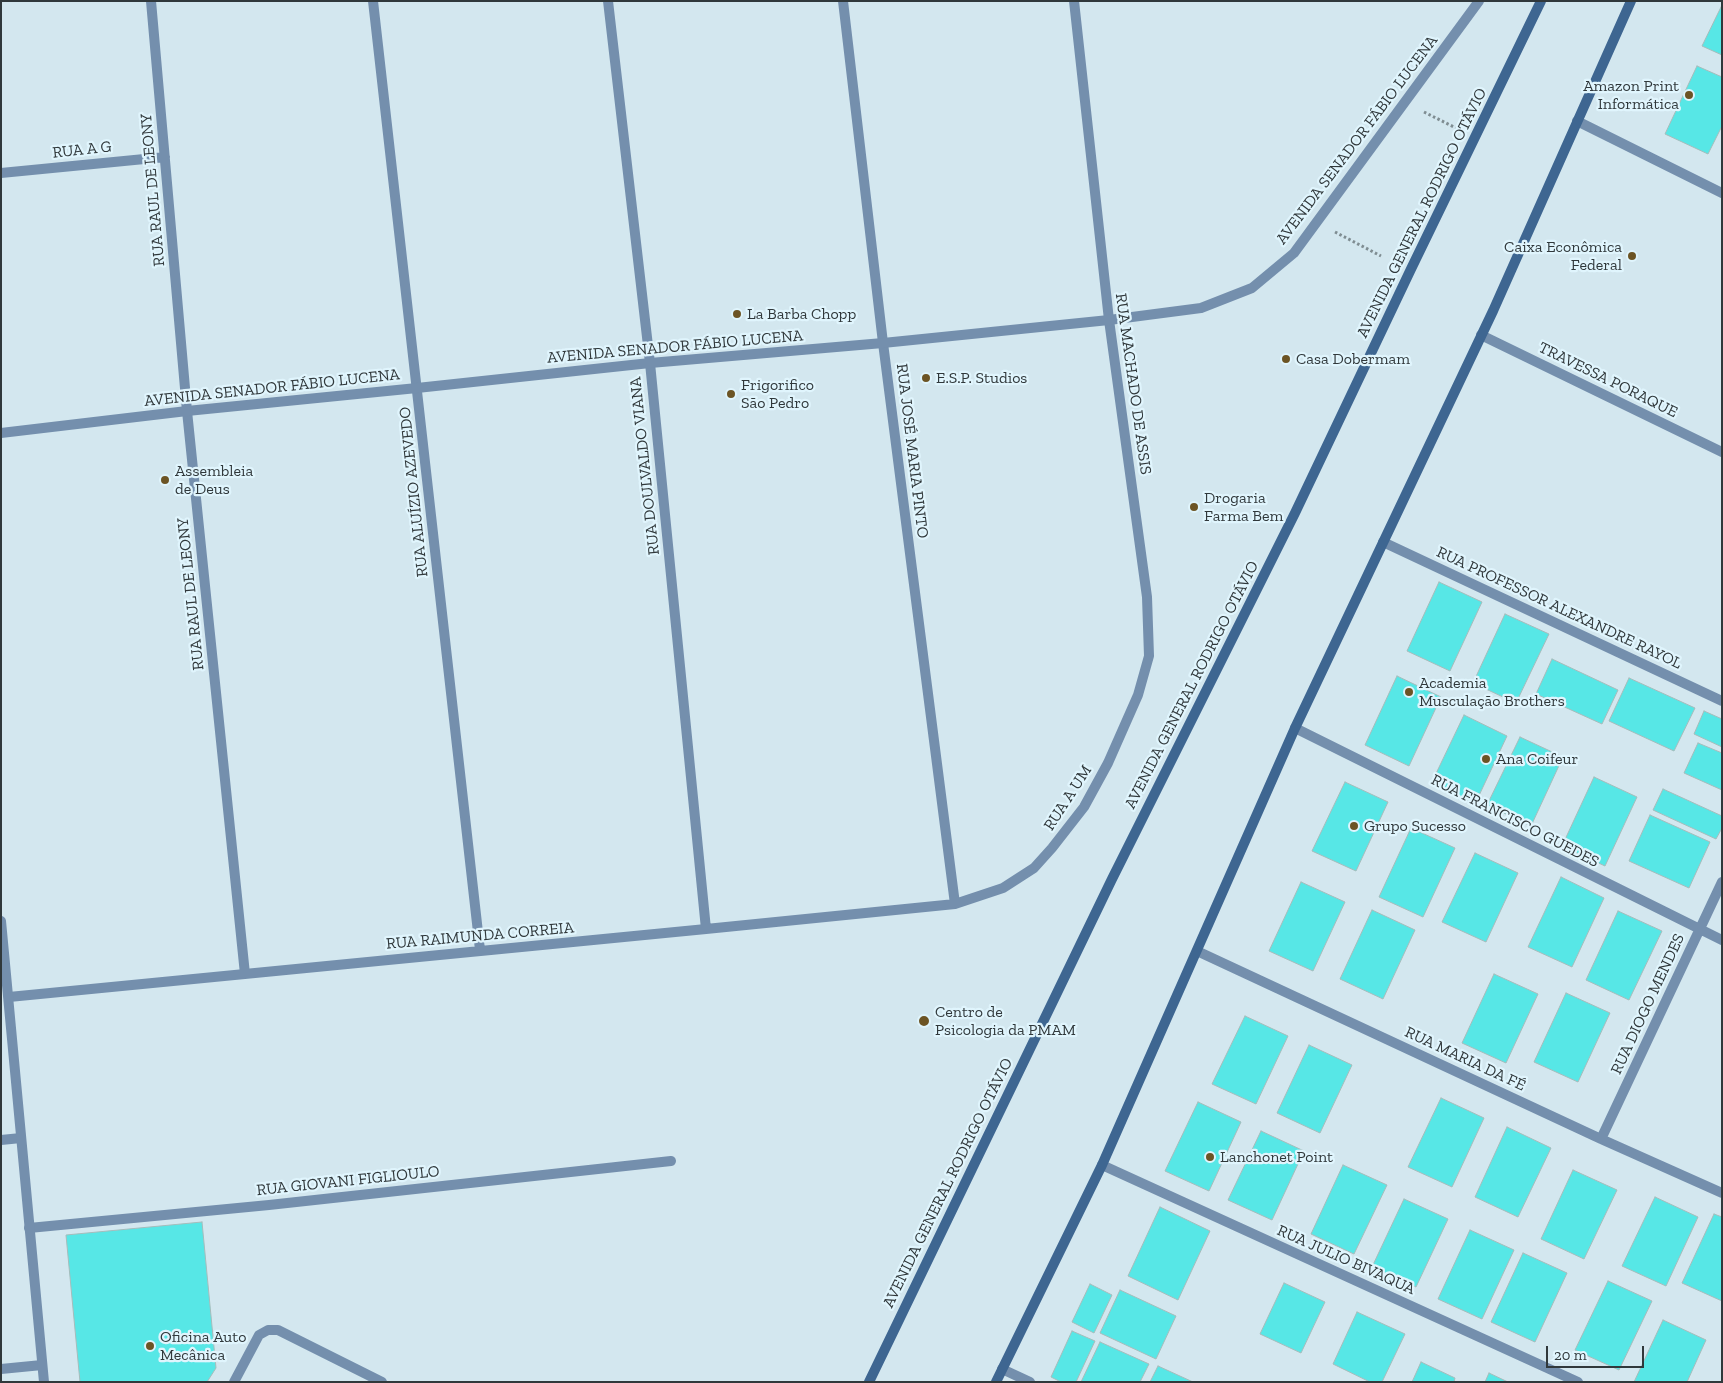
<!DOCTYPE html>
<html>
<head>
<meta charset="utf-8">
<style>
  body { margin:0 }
  #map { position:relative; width:1723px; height:1383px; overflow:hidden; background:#d3e7ef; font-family:"Zilla Slab",serif }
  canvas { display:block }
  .frame { position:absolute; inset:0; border:2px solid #30383b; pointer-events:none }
  .scale { position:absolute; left:1546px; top:1346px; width:98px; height:22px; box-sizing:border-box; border:2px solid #30383b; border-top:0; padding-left:6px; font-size:15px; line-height:18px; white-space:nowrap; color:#30383b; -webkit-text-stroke:4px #e0f5fd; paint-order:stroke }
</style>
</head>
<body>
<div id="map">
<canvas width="1723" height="1383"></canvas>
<div class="frame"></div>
<div class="scale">20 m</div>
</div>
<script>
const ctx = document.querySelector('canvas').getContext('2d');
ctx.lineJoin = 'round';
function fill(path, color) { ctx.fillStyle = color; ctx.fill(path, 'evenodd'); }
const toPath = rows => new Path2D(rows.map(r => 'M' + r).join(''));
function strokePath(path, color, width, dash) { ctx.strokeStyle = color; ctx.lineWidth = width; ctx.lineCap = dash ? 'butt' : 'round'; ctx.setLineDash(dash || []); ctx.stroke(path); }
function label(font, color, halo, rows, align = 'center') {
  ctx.font = font + ' "Zilla Slab",serif'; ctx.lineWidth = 4.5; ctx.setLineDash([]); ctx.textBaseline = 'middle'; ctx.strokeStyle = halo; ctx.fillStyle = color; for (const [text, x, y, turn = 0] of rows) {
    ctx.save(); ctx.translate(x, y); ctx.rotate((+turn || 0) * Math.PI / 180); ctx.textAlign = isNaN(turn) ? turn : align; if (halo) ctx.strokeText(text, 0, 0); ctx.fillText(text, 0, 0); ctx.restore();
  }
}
const building = toPath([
  [1722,5,1722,55,1702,46,1722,5],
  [1697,66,1722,77,1722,126,1708,154,1665,134,1697,66],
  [1439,582,1482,602,1450,671,1407,651,1439,582],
  [1505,614,1549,634,1516,703,1473,683,1505,614],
  [1552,659,1618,690,1602,724,1536,694,1552,659],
  [1397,676,1441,697,1409,766,1365,745,1397,676],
  [1629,678,1695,708,1674,751,1609,721,1629,678],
  [1704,711,1722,719,1722,747,1694,734,1704,711],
  [1464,715,1507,736,1475,804,1431,784,1464,715],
  [1520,737,1563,757,1531,826,1487,805,1520,737],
  [1698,743,1722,753,1722,790,1684,773,1698,743],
  [1594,777,1637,797,1605,866,1562,846,1594,777],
  [1345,782,1388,802,1356,871,1312,851,1345,782],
  [1663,789,1722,816,1722,828,1716,839,1653,810,1663,789],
  [1650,815,1710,842,1689,888,1629,861,1650,815],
  [1411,828,1455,848,1423,917,1379,897,1411,828],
  [1475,853,1518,873,1486,942,1442,922,1475,853],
  [1561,877,1604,898,1572,967,1528,947,1561,877],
  [1301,882,1345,902,1313,971,1269,951,1301,882],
  [1372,910,1415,930,1383,999,1340,979,1372,910],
  [1618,911,1662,931,1629,1000,1586,980,1618,911],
  [1494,974,1538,994,1506,1063,1462,1043,1494,974],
  [1566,993,1610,1013,1578,1082,1534,1062,1566,993],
  [1245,1016,1288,1036,1256,1104,1212,1084,1245,1016],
  [1309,1045,1352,1065,1320,1133,1277,1113,1309,1045],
  [1441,1098,1484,1118,1452,1187,1408,1167,1441,1098],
  [1198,1102,1241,1122,1209,1191,1165,1171,1198,1102],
  [1507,1127,1551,1148,1518,1217,1475,1197,1507,1127],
  [1261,1131,1304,1151,1272,1220,1228,1200,1261,1131],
  [1343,1165,1387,1185,1354,1254,1311,1234,1343,1165],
  [1573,1170,1617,1190,1584,1259,1541,1239,1573,1170],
  [1655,1197,1698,1217,1666,1286,1622,1266,1655,1197],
  [1404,1199,1448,1219,1416,1287,1372,1267,1404,1199],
  [1160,1207,1210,1231,1178,1300,1128,1276,1160,1207],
  [1714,1214,1722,1217,1722,1301,1682,1283,1714,1214],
  [202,1222,216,1368,207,1382,80,1382,66,1235,202,1222],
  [1470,1230,1514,1250,1482,1319,1438,1299,1470,1230],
  [1523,1253,1567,1273,1535,1342,1491,1322,1523,1253],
  [1608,1281,1652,1301,1619,1370,1575,1350,1608,1281],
  [1284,1283,1325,1302,1301,1353,1260,1334,1284,1283],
  [1090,1284,1112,1295,1094,1333,1072,1322,1090,1284],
  [1120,1290,1176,1316,1156,1359,1100,1333,1120,1290],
  [1357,1312,1405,1334,1382,1382,1370,1382,1333,1364,1357,1312],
  [1663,1320,1706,1340,1687,1382,1634,1382,1663,1320],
  [1072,1331,1095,1341,1076,1382,1061,1382,1051,1377,1072,1331],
  [1100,1342,1149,1364,1140,1382,1081,1382,1100,1342],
  [1421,1362,1455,1378,1454,1382,1412,1382,1421,1362],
  [1158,1366,1193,1382,1150,1382,1158,1366],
  [1489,1373,1508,1382,1485,1382,1489,1373]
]);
fill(building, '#57e7e6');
strokePath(building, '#a5bcbb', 1);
strokePath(toPath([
  [1424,112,1456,128],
  [1335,232,1381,256]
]), '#7f8d92', 3, [2.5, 2.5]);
strokePath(toPath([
  [151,1,187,411,245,974],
  [373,1,480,950],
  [608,1,650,363,706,929],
  [843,1,883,343,955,904],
  [1577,121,1722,193],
  [1,173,165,157],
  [1481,335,1722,452],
  [1383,542,1722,701],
  [1295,728,1722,940],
  [1197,951,1601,1139,1722,1193],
  [9,997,706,929,955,904,1003,888,1034,868,1052,848,1084,807,1108,763,1138,695,1149,656,1147,597,1109,320,1074,1],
  [1601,1139,1722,882],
  [1,1140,21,1138],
  [1102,1165,1578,1382],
  [29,1228,269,1205,671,1161],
  [1,1369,42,1365],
  [1002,1369,1030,1382],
  [234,1382,259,1335,268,1330,278,1330,382,1382]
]), '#748fad', 10);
strokePath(toPath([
  [1,433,187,411,417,388,650,363,883,343,1109,320,1201,308,1252,288,1294,253,1479,1],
  [1,921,44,1382]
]), '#748fad', 10);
strokePath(toPath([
  [869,1382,1112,879,1295,513,1411,269,1541,1],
  [996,1382,1102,1165,1295,728,1493,311,1631,1]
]), '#3e6691', 10);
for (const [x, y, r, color] of [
  [1689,95,5,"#6c5424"],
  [1632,256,5,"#6c5424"],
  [737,314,5,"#6c5424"],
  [1286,359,5,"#6c5424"],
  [926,378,5,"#6c5424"],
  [731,394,5,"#6c5424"],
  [165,480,5,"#6c5424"],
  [1194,507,5,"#6c5424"],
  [1409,692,5,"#6c5424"],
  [1486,759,5,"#6c5424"],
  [1354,826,5,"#6c5424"],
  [924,1021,6,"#6c5424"],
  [1210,1157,5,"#6c5424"],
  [150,1346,5,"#6c5424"]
]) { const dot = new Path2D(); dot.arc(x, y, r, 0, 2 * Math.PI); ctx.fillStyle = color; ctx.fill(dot); strokePath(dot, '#e0f5fd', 2); }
label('16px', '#30383b', '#e0f5fd', [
  ["Amazon Print",1679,86,"right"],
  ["Informática",1679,104,"right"],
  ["Caixa Econômica",1622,247,"right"],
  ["Federal",1622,265,"right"],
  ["La Barba Chopp",747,314],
  ["Casa Dobermam",1296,359],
  ["E.S.P. Studios",936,378],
  ["Frigorifico",741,385],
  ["São Pedro",741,403],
  ["Assembleia",175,471],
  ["de Deus",175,489],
  ["Drogaria",1204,498],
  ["Farma Bem",1204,516],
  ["Academia",1419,683],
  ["Musculação Brothers",1419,701],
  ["Ana Coifeur",1496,759],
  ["Grupo Sucesso",1364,826],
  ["Centro de",935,1012],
  ["Psicologia da PMAM",935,1030],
  ["Lanchonet Point",1220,1157],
  ["Oficina Auto",160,1337],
  ["Mecânica",160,1355]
], 'left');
label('16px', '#30383b', '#e0f5fd', [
  ["AVENIDA SENADOR FÁBIO LUCENA",1357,140,-53],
  ["RUA A G",82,150,-6],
  ["RUA RAUL DE LEONY",153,190,-95],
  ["AVENIDA GENERAL RODRIGO OTÁVIO",1422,213,-64],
  ["AVENIDA SENADOR FÁBIO LUCENA",675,347,-5],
  ["TRAVESSA PORAQUE",1608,380,26],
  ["RUA MACHADO DE ASSIS",1133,384,82],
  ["AVENIDA SENADOR FÁBIO LUCENA",272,388,-6],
  ["RUA JOSÉ MARIA PINTO",912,451,83],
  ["RUA DOULVALDO VIANA",645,466,-96],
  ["RUA ALUÍZIO AZEVEDO",414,492,-96],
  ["RUA RAUL DE LEONY",191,594,-96],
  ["RUA PROFESSOR ALEXANDRE RAYOL",1559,608,25],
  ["AVENIDA GENERAL RODRIGO OTÁVIO",1192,685,-63],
  ["RUA A UM",1068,798,-57],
  ["RUA FRANCISCO GUEDES",1515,821,27],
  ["RUA RAIMUNDA CORREIA",480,936,-5],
  ["RUA DIOGO MENDES",1648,1004,-65],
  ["RUA MARIA DA FÉ",1465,1059,25],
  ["RUA GIOVANI FIGLIOULO",348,1181,-6],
  ["AVENIDA GENERAL RODRIGO OTÁVIO",948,1183,-64],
  ["RUA JULIO BIVAQUA",1346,1260,24]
]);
</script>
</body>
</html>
